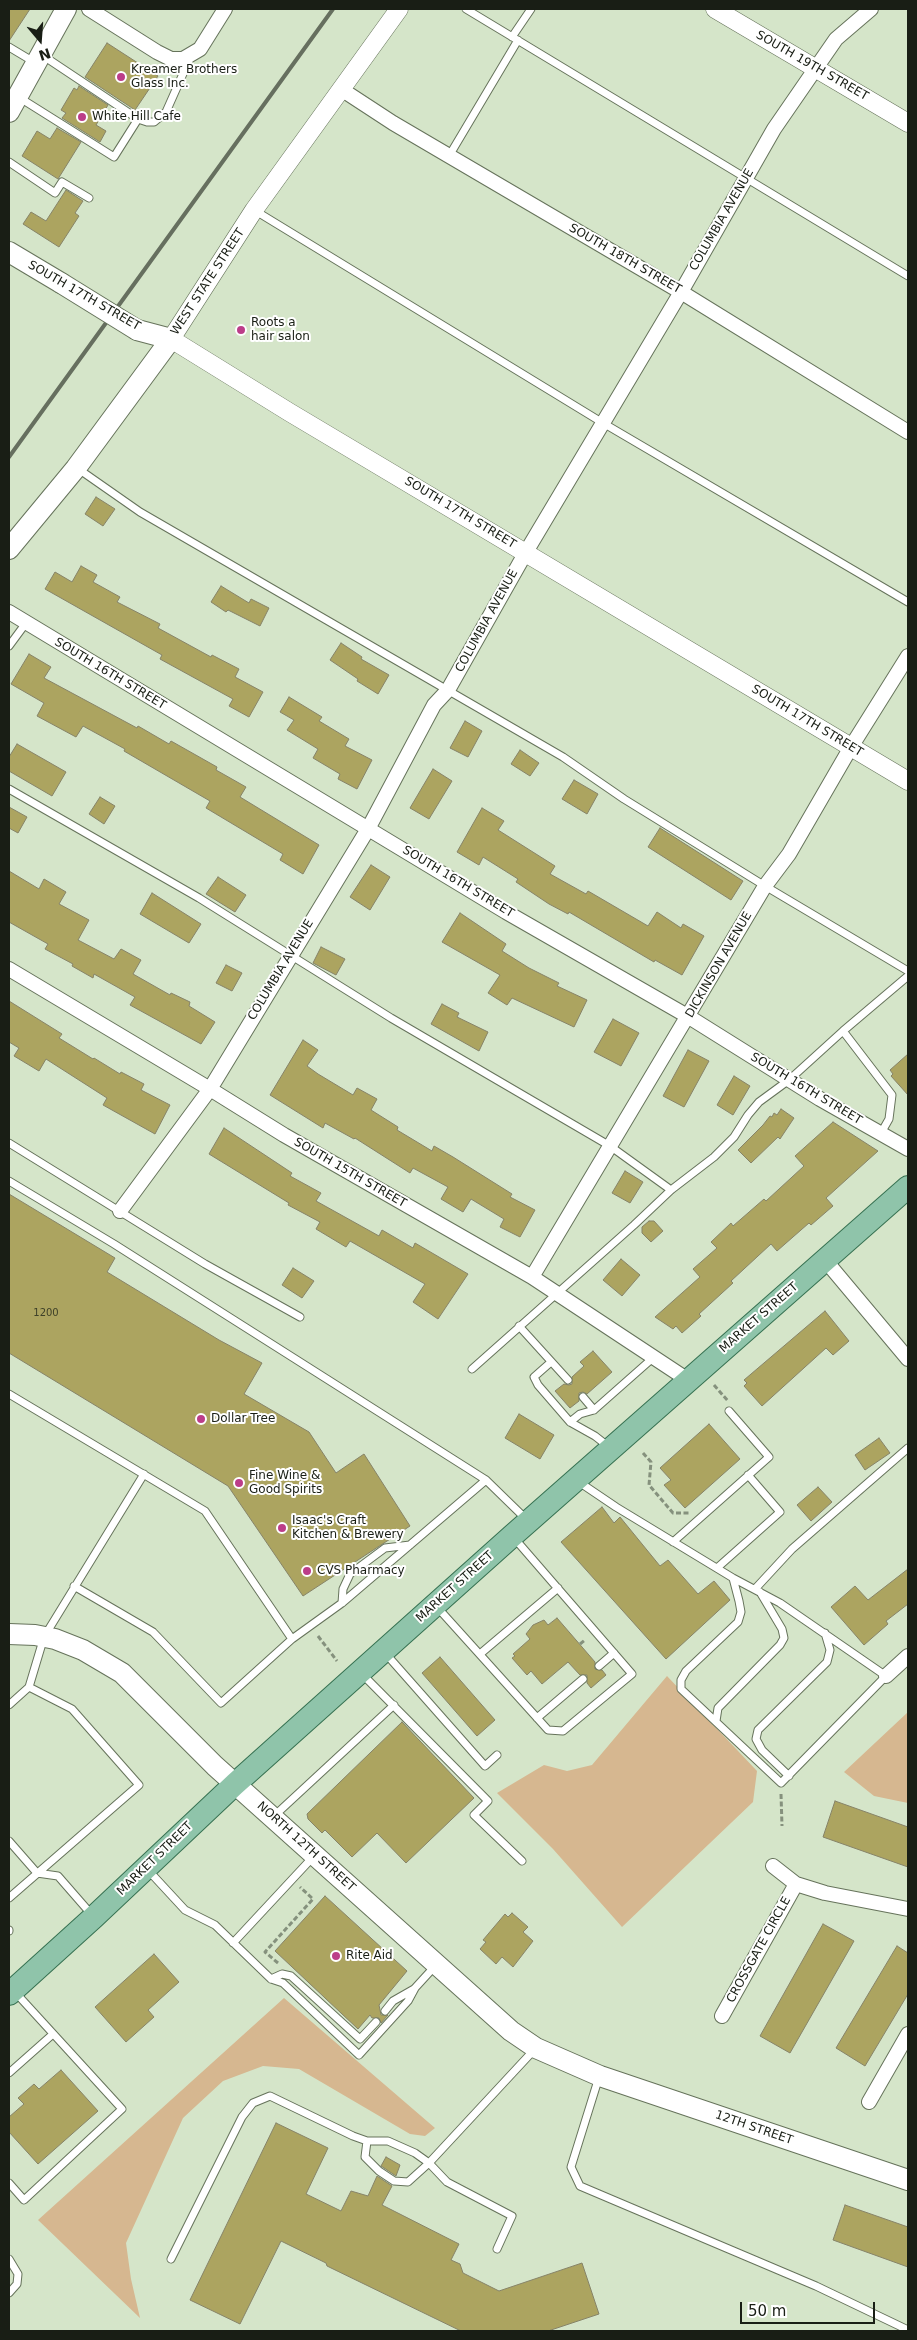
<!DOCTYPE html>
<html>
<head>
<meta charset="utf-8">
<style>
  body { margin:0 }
  #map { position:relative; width:917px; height:2340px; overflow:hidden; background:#d5e5c9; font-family:"DejaVu Sans",sans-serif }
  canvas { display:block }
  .frame { position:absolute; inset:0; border:10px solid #191e15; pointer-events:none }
  .north { position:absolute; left:15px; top:15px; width:50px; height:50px; -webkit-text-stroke:4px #fff; paint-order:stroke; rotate:162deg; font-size:14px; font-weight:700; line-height:20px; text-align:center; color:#191e15 }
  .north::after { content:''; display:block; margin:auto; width:18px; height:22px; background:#191e15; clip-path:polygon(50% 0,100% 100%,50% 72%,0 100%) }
  .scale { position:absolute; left:740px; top:2302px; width:135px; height:22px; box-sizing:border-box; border:2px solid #191e15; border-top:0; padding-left:6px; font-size:15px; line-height:18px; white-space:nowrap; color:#191e15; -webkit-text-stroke:4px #fff; paint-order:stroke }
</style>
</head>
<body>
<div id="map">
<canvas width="917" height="2340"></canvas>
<div class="frame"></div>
<div class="north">N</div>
<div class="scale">50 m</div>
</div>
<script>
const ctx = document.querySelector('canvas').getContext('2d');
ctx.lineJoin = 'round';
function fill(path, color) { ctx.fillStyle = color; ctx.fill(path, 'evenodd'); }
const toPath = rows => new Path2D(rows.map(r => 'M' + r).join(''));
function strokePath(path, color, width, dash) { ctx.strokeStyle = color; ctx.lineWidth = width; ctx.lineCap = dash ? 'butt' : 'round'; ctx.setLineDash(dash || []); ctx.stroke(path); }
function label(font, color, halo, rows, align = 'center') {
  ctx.font = font + ' "DejaVu Sans",sans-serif'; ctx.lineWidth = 4; ctx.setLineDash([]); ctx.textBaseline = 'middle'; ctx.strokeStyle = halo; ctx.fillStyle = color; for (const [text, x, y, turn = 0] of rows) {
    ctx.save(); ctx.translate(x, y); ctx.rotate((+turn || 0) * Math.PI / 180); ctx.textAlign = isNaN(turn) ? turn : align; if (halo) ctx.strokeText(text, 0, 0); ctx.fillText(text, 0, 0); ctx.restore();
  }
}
fill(toPath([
  [667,1676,757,1771,753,1802,622,1927,553,1849,497,1793,544,1765,567,1771,592,1765],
  [908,1712,908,1803,874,1796,844,1772],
  [284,1998,435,2128,425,2136,410,2134,299,2069,263,2066,223,2081,183,2118,126,2243,131,2279,140,2318,38,2220]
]), '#d6b790');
const building = toPath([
  [9,9,30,9,9,41,9,9],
  [107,43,158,76,135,110,85,77,107,43],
  [79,86,108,105,96,125,106,131,100,142,62,118,66,113,61,110,74,88,77,90,79,86],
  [57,128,81,142,58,179,22,156,37,131,50,139,57,128],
  [66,190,83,201,75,213,79,216,59,247,23,224,31,212,46,221,66,190],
  [96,497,115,509,103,526,85,514,96,497],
  [81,566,97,575,93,582,120,597,117,602,160,624,158,628,211,657,212,655,239,669,235,677,263,692,249,717,229,706,233,699,160,659,162,655,45,589,55,572,72,582,81,566],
  [221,586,249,603,251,599,269,608,260,626,228,610,226,612,211,602,221,586],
  [341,643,362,657,361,659,389,675,378,694,357,681,358,679,330,660,341,643],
  [29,654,51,667,44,678,137,728,138,726,169,744,171,741,217,767,216,770,246,787,240,797,319,845,303,874,280,860,283,854,206,808,210,801,124,751,125,749,83,726,76,737,37,716,44,703,11,684,29,654],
  [289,697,322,717,319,721,349,739,345,746,372,760,357,789,338,779,340,774,313,758,318,749,287,730,294,720,280,712,289,697],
  [465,721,482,731,468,757,450,748,465,721],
  [17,744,66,772,52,796,9,771,9,757,17,744],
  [520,750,539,763,530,776,511,764,520,750],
  [433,769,452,781,429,819,410,808,433,769],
  [574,780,598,794,587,814,562,799,574,780],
  [100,797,115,806,104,824,89,814,100,797],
  [9,807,27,817,18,833,9,828,9,807],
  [482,808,504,821,498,830,555,866,550,874,586,894,588,891,648,926,657,912,681,928,683,924,704,936,682,975,655,960,654,962,569,912,568,914,549,904,516,882,518,879,483,857,479,865,457,852,482,808],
  [660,828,743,881,731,900,648,847,660,828],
  [371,865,390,877,370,910,350,897,371,865],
  [9,871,39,889,44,879,66,892,59,904,89,920,78,940,114,959,121,949,141,960,133,974,170,995,171,993,190,1002,189,1006,215,1022,201,1044,130,1005,135,997,94,974,93,978,72,966,73,964,45,949,48,944,9,922,9,871],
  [218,877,246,895,235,912,206,894,218,877],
  [152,893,201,924,189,943,140,914,152,893],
  [460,913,506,944,502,951,529,968,559,983,557,986,587,1000,574,1027,512,998,507,1005,488,993,500,975,442,942,460,913],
  [321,947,345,959,336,975,313,963,321,947],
  [226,965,242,973,232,991,216,983,226,965],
  [9,1001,62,1034,59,1038,93,1059,94,1058,120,1074,121,1072,144,1084,141,1090,170,1105,155,1134,103,1105,107,1098,46,1059,39,1071,14,1056,19,1048,9,1042,9,1001],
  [442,1004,459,1013,457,1017,488,1032,479,1051,431,1024,442,1004],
  [613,1019,639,1033,621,1066,594,1052,613,1019],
  [303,1040,318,1050,307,1066,318,1074,353,1095,357,1088,377,1099,371,1110,398,1127,397,1130,432,1151,434,1146,453,1157,512,1194,510,1197,535,1210,520,1237,500,1227,504,1219,471,1199,463,1212,441,1199,448,1187,413,1168,410,1173,355,1138,354,1139,325,1123,323,1128,270,1095,303,1040],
  [688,1050,709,1061,684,1107,663,1096,688,1050],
  [908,1054,908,1095,891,1076,893,1074,890,1070,908,1054],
  [734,1076,750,1086,733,1115,717,1105,734,1076],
  [781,1109,794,1118,780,1139,778,1137,751,1163,738,1150,763,1125,770,1116,772,1117,774,1113,777,1115,781,1109],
  [833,1122,878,1151,826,1198,833,1206,811,1225,809,1223,777,1251,771,1244,731,1281,733,1283,699,1314,701,1316,682,1333,676,1326,673,1329,655,1317,700,1277,693,1269,717,1248,711,1242,731,1223,733,1226,764,1199,766,1201,804,1166,795,1156,833,1122],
  [224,1128,292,1173,290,1176,321,1193,316,1201,379,1236,382,1230,413,1248,415,1243,468,1274,438,1319,413,1302,425,1284,350,1241,346,1247,316,1229,320,1222,288,1205,289,1203,209,1154,224,1128],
  [625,1171,643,1182,630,1203,612,1193,625,1171],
  [9,1194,115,1258,107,1272,219,1340,262,1363,244,1394,309,1432,336,1473,364,1454,410,1526,303,1596,228,1486,9,1353,9,1194],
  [649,1221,654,1221,663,1231,651,1242,642,1233,642,1227,649,1221],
  [621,1259,640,1275,622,1296,603,1280,621,1259],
  [293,1268,314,1281,302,1298,282,1285,293,1268],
  [825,1311,849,1341,833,1355,826,1348,762,1406,744,1386,747,1383,744,1380,825,1311],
  [593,1351,612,1372,587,1394,583,1392,579,1393,579,1401,570,1408,555,1391,564,1384,569,1385,572,1384,572,1377,584,1366,580,1362,593,1351],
  [519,1414,554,1435,540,1459,505,1438,519,1414],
  [709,1424,740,1459,685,1508,664,1485,671,1480,660,1468,709,1424],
  [879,1438,890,1453,865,1470,855,1455,879,1438],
  [818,1487,832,1502,811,1521,797,1505,818,1487],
  [602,1507,614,1523,620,1517,660,1566,668,1560,698,1594,714,1581,730,1600,666,1659,561,1542,602,1507],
  [908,1569,908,1604,886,1621,888,1624,864,1645,831,1607,855,1586,868,1600,908,1569],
  [557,1618,595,1662,595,1669,602,1670,606,1675,591,1688,587,1683,587,1675,580,1675,568,1662,542,1684,531,1671,527,1675,512,1658,515,1656,513,1654,530,1639,526,1634,533,1625,544,1620,548,1625,557,1618],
  [440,1657,495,1720,477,1736,422,1673,440,1657],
  [402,1722,474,1798,406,1863,377,1833,352,1857,325,1830,322,1833,308,1819,307,1814,402,1722],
  [835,1801,908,1827,908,1867,823,1837,835,1801],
  [325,1896,407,1971,379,2005,381,2015,388,2015,381,2023,379,2018,372,2018,370,2015,358,2029,275,1951,325,1896],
  [512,1913,528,1927,523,1932,533,1941,513,1967,502,1957,496,1964,480,1949,486,1942,483,1940,505,1914,508,1917,512,1913],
  [823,1924,854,1941,790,2053,760,2036,823,1924],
  [897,1946,908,1953,908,1994,865,2066,836,2048,897,1946],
  [154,1954,179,1982,148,2010,154,2017,126,2042,95,2007,154,1954],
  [61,2070,98,2111,38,2164,9,2132,9,2117,24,2104,18,2098,34,2084,39,2089,61,2070],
  [276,2123,328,2148,306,2194,341,2211,351,2191,368,2196,377,2176,392,2186,382,2205,459,2244,451,2260,460,2264,463,2273,499,2291,582,2263,599,2314,548,2331,461,2331,327,2266,326,2263,281,2241,240,2324,190,2300,276,2123],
  [386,2157,400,2165,396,2176,381,2166,386,2157],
  [845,2205,908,2227,908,2267,833,2240,845,2205]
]);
fill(building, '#aca460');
strokePath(building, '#868368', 1);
const service = toPath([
  [466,9,908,276],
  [512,37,531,9],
  [9,47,34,62],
  [42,55,138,119,147,122,154,122,166,112,190,58],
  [20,98,114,157,138,119],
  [449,156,518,40],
  [9,162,55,193,62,182,89,198],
  [254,210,603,423,908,602],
  [77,468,140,512,563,757,624,799,765,886,908,971],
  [9,646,26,623],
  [9,789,199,898,391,1018,610,1146,671,1190],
  [843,1031,892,1095,889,1119,881,1133],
  [9,1143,205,1264,300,1317],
  [9,1181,114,1244,486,1480],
  [519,1326,568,1380],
  [551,1362,534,1377,538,1385,570,1422,595,1436,609,1447],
  [472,1369,634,1225,671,1190,714,1157,734,1137,748,1115,759,1102,789,1080,843,1031,908,976],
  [9,1394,205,1511,292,1639,342,1603,486,1480,527,1520],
  [583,1397,594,1410],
  [570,1422,580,1414,594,1410,654,1357],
  [579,1482,616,1507,733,1578,780,1603,886,1676,781,1783,681,1689,681,1680,686,1671,738,1622,741,1612,739,1601,733,1578],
  [673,1542,769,1457,729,1411],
  [717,1568,780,1512,748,1475],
  [74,1586,153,1632,221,1703,292,1639],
  [755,1589,792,1549,908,1448],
  [342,1603,343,1589,350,1574,385,1548,410,1545],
  [437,1607,548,1730,563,1731,632,1674,515,1539],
  [386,1654,485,1766,497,1755],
  [480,1654,558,1588],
  [599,1666,614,1653],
  [362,1674,488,1801,474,1815,522,1861],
  [29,1687,44,1637,144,1474],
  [9,1705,29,1687,72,1709,139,1785,9,1898],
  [537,1718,583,1679],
  [716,1721,718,1708,780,1645,784,1638,782,1629,760,1592],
  [789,1776,762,1750,756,1739,758,1730,827,1662,830,1650,825,1633],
  [273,1817,394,1705],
  [9,1841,37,1873,58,1876,92,1915],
  [148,1870,185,1910,215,1925,271,1979,283,1983,359,2055,408,2001,415,1988,436,1965],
  [9,1930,9,1931],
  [233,1943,313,1857],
  [271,1979,282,1974,291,1976,360,2039,376,2022],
  [385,2011,393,2001,414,1989],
  [9,2073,53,2034],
  [599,2077,571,2167,580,2186,816,2286,908,2330],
  [367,2141,365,2157,379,2171,394,2181,408,2182,429,2163,447,2182,512,2216,497,2249],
  [9,2183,24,2200,122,2109,15,1992],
  [9,2259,18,2274,17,2284,9,2293],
  [171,2259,242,2117,253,2103,270,2096,353,2136,367,2141,388,2141,415,2153,429,2163,534,2050]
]);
const minor = toPath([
  [89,9,157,52,171,59,183,59,200,49,225,9],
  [341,89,393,123,681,292,908,432],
  [9,612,506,912,689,1017,820,1099,908,1149],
  [9,969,210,1089,284,1135,532,1277,688,1380],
  [120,1211,210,1089,368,829,434,705,448,690,526,552,681,292,774,129,836,39,871,9],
  [825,1260,908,1359],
  [532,1277,765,886,789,854,851,747,908,656],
  [886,1676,908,1656],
  [773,1866,796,1884,825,1893,908,1909],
  [722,2016,796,1884],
  [869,2102,908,2034]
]);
const tertiary = toPath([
  [399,9,254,210,171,339,289,412,908,781],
  [715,9,908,123]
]);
const secondary = toPath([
  [9,112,66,9],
  [9,252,61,283],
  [9,549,76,468,171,339,137,330],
  [9,1634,35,1635,55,1639,83,1650,122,1673,215,1766,511,2031,536,2048,600,2076,908,2180]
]);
const primary = toPath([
  [9,1994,94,1917,235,1784,512,1536,908,1187]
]);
strokePath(service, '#66735b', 9);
strokePath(minor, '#66735b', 16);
strokePath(tertiary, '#66735b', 19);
strokePath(secondary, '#66735b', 22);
strokePath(primary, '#367151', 24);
strokePath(toPath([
  [714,1385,728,1401],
  [643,1453,651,1462,649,1485,673,1513,689,1513],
  [318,1636,337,1661],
  [580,1644,585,1640],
  [781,1794,782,1826],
  [278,1963,265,1952,313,1899,300,1887]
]), '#85917d', 3, [5, 2.5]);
strokePath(service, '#fff', 7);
strokePath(minor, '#fff', 14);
strokePath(tertiary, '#fff', 18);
strokePath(secondary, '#fff', 20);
strokePath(primary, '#8fc4aa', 22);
strokePath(toPath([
  [9,457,333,9]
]), '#666f5f', 4);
const secondaryBridge = toPath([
  [61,283,137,330]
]);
strokePath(secondaryBridge, '#66735b', 22, []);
strokePath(secondaryBridge, '#fff', 20);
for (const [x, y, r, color] of [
  [121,77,5,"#bc3d89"],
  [82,117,5,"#bc3d89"],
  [241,330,5,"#bc3d89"],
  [201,1419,5,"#bc3d89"],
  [239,1483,5,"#bc3d89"],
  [282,1528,5,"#bc3d89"],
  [307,1571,5,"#bc3d89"],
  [336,1956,5,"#bc3d89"]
]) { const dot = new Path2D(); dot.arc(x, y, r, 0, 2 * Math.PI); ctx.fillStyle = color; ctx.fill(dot); strokePath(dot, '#fff', 2); }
label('10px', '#3e4028', null, [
  ["1200",46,1313]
]);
label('12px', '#191e15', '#fff', [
  ["SOUTH 19TH STREET",812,66,30],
  ["COLUMBIA AVENUE",722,220,-60],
  ["SOUTH 18TH STREET",625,259,30],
  ["WEST STATE STREET",208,282,-57],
  ["SOUTH 17TH STREET",84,296,30],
  ["SOUTH 17TH STREET",460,513,31],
  ["COLUMBIA AVENUE",487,621,-61],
  ["SOUTH 16TH STREET",110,674,31],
  ["SOUTH 17TH STREET",807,721,31],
  ["SOUTH 16TH STREET",458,882,31],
  ["DICKINSON AVENUE",719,965,-60],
  ["COLUMBIA AVENUE",281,970,-59],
  ["SOUTH 16TH STREET",806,1089,31],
  ["SOUTH 15TH STREET",350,1173,30],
  ["MARKET STREET",759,1318,-41],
  ["MARKET STREET",455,1587,-42],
  ["NORTH 12TH STREET",306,1847,42],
  ["MARKET STREET",155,1859,-44],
  ["CROSSGATE CIRCLE",759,1950,-61],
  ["12TH STREET",754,2128,19]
]);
label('12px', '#191e15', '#fff', [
  ["Kreamer Brothers",131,70],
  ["Glass Inc.",131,84],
  ["White Hill Cafe",92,117],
  ["Roots a",251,323],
  ["hair salon",251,337],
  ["Dollar Tree",211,1419],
  ["Fine Wine &",249,1476],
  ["Good Spirits",249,1490],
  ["Isaac's Craft",292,1521],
  ["Kitchen & Brewery",292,1535],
  ["CVS Pharmacy",317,1571],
  ["Rite Aid",346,1956]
], 'left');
</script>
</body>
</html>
